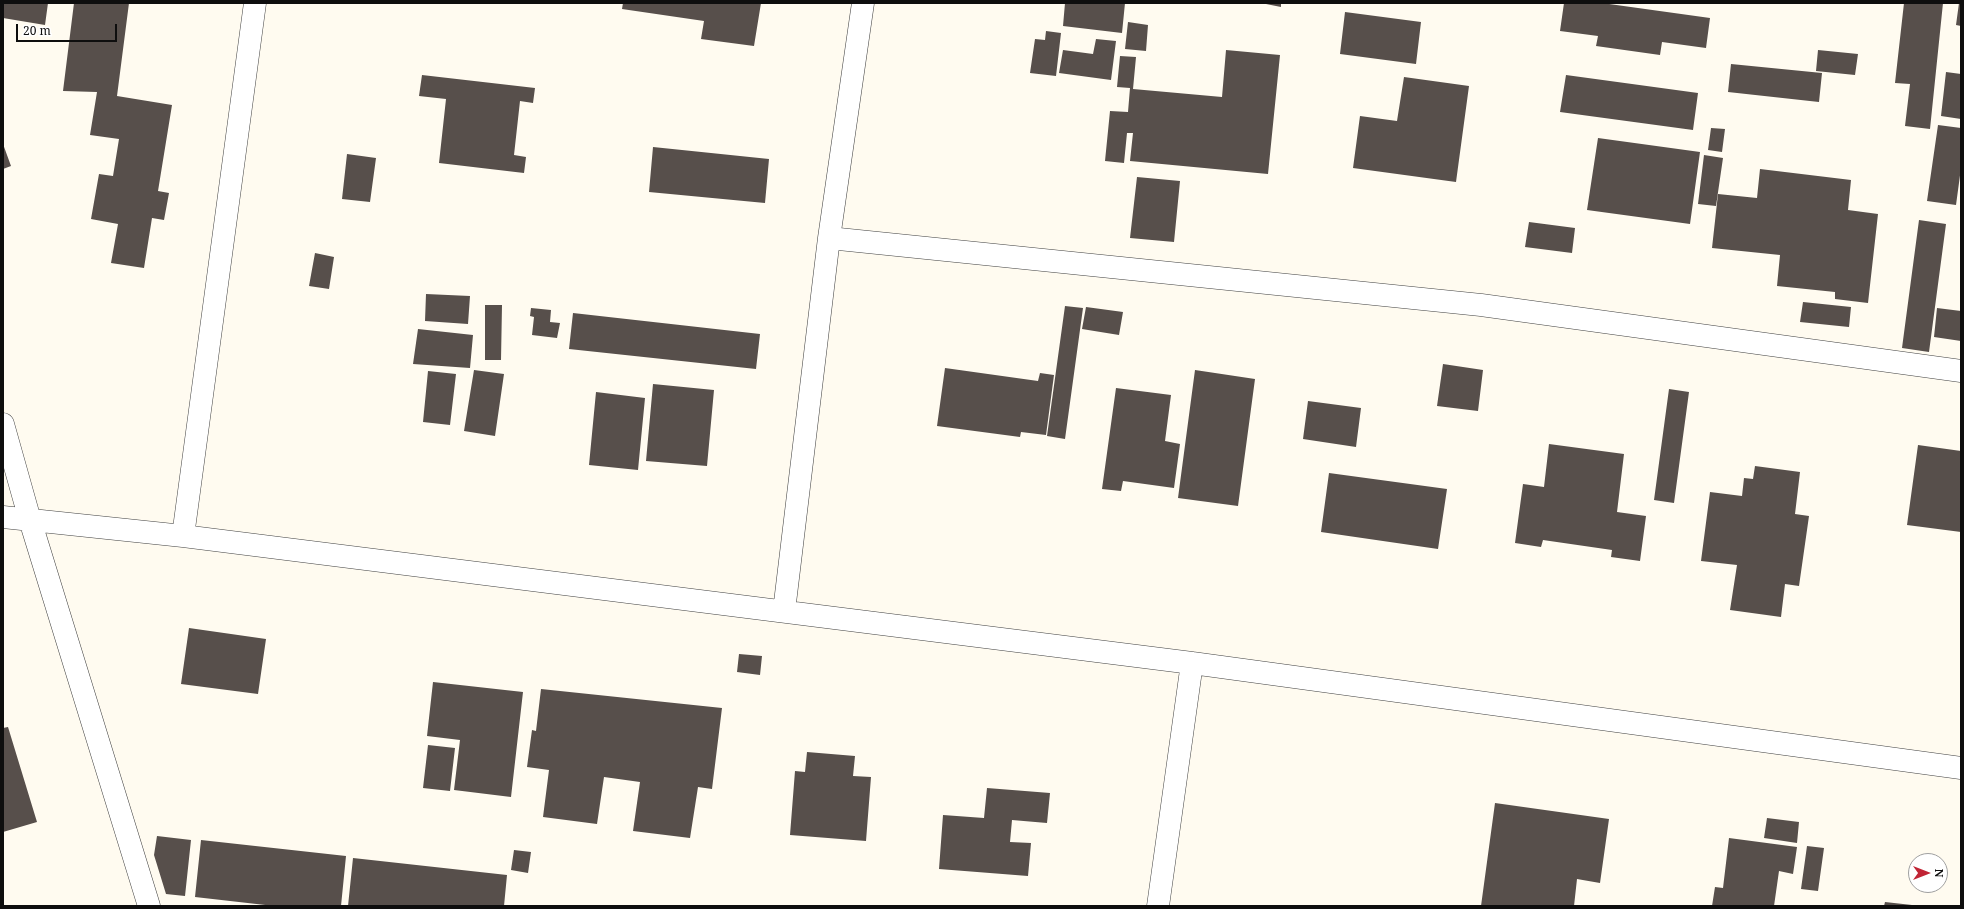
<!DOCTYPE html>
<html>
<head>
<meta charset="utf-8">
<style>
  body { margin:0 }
  #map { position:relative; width:1964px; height:909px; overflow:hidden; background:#fffbf0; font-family:"Noto Serif",serif }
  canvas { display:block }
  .frame { position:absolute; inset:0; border:4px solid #0e0e0e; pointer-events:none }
  .north { position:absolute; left:1908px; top:853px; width:40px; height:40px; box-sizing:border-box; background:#fff; border:1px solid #9f9f9f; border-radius:50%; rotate:90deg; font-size:11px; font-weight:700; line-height:16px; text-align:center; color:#0e0e0e }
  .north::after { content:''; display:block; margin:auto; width:14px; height:18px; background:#c12435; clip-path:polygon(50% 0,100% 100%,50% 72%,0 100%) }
  .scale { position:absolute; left:16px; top:24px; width:101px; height:18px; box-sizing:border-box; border:2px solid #0e0e0e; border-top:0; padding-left:5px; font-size:12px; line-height:14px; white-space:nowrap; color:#0e0e0e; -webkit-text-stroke:3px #fff; paint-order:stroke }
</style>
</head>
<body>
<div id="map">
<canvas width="1964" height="909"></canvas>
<div class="frame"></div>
<div class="north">N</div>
<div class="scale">20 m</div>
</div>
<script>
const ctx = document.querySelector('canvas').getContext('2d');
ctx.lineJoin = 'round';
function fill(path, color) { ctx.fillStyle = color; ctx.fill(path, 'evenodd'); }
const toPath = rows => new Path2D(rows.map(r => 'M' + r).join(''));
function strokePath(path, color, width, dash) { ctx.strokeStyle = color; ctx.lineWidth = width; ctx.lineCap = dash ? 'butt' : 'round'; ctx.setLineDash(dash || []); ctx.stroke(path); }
fill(toPath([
  [3,3,48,3,45,25,3,18],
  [74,3,129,3,117,96,172,105,158,191,169,193,164,220,152,218,144,268,111,263,118,224,91,219,99,174,113,176,119,139,90,135,97,92,63,91],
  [623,3,761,3,754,46,701,39,704,21,622,9],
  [1065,3,1125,3,1122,33,1063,26],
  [1261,3,1281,3,1281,7],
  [1564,3,1602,3,1710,18,1706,48,1662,42,1660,55,1596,46,1598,36,1560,31],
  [1904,3,1943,3,1930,129,1905,126,1910,84,1895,83],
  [1959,3,1961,3,1961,26,1956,25],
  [1345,12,1421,22,1416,64,1340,54],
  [1128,22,1148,25,1146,51,1125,49],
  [1046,31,1061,33,1056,76,1030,73,1035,39,1045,40],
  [1096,39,1116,41,1111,80,1059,73,1063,50,1093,54],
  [1226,50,1280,55,1268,174,1130,161,1133,133,1127,133,1124,163,1105,161,1110,111,1128,112,1130,88,1117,87,1120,56,1136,57,1133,89,1222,97],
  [1818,50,1858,54,1855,75,1816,71],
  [1731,64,1822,73,1819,102,1728,92],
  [1946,72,1961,74,1961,119,1941,116],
  [422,75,535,88,533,103,520,101,514,155,526,157,524,173,439,163,446,99,419,96],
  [1566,75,1698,93,1693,130,1560,112],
  [1404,77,1469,86,1456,182,1353,168,1360,116,1397,121],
  [1938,125,1961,128,1961,168,1956,205,1927,201],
  [1711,128,1725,129,1722,152,1708,150],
  [1598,138,1700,152,1690,224,1587,210],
  [3,144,11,166,3,169],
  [653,147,769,159,765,203,649,192],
  [347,154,376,158,370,202,342,199],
  [1704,155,1723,158,1716,206,1698,204],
  [1760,169,1851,180,1848,210,1878,214,1868,303,1835,299,1835,292,1777,286,1780,255,1712,248,1718,194,1757,198],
  [1137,177,1180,181,1174,242,1130,238],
  [1919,220,1946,224,1929,352,1902,348],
  [1529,222,1575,228,1572,253,1525,247],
  [315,253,334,257,329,289,309,286],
  [426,294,470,296,468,324,425,321],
  [1803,302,1851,307,1849,327,1800,322],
  [485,305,502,305,501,360,485,360],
  [1065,306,1083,308,1065,439,1047,436],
  [1086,307,1123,312,1119,335,1082,329],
  [531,308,551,310,550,322,560,323,557,338,532,335,534,317,530,316],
  [1937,308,1961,311,1961,341,1934,337],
  [573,313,760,334,756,369,569,349],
  [418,329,473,335,470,368,413,364],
  [1443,364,1483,370,1478,411,1437,406],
  [945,368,1038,381,1040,373,1054,375,1046,435,1021,432,1020,437,937,426],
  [474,370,504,374,495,436,464,431],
  [1195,370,1255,379,1238,506,1178,498],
  [428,371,456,374,450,425,423,422],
  [653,384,714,390,707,466,646,461],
  [1116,388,1171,395,1165,441,1180,444,1174,488,1123,481,1121,491,1102,489],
  [1669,389,1689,392,1674,503,1654,500],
  [596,392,645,398,638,470,589,465],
  [1308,401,1361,408,1356,447,1303,439],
  [1549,444,1624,454,1617,512,1646,516,1640,561,1611,557,1612,550,1543,540,1541,547,1515,543,1523,484,1544,487],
  [1918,445,1961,451,1961,532,1907,525],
  [1755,466,1800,472,1795,514,1809,516,1799,586,1785,584,1781,617,1730,610,1737,565,1701,561,1710,492,1742,496,1744,478,1753,479],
  [1329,473,1447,489,1438,549,1321,532],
  [189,628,266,639,258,694,181,684],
  [739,654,762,656,760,675,737,672],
  [433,682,523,692,511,797,454,790,460,740,427,736],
  [541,689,722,708,712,789,698,787,690,838,633,831,640,782,604,777,597,824,543,817,549,770,527,767,532,730,536,731],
  [8,727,37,822,3,832,3,728],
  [428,745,455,748,450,791,423,788],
  [807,752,855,756,853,776,871,777,866,841,790,835,795,771,805,772],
  [987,788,1050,793,1047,823,1012,820,1010,842,1031,843,1028,876,939,869,943,815,984,818],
  [1495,803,1609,819,1600,883,1577,879,1574,906,1481,906],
  [1767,818,1799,822,1797,843,1764,838],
  [157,836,191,840,185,896,166,894,154,855],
  [1729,838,1797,847,1793,874,1779,871,1774,906,1712,906,1715,887,1723,888],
  [201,840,346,856,341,906,274,906,195,897],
  [1807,846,1824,848,1818,891,1801,889],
  [514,850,531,852,528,873,511,870],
  [353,858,507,875,504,906,348,906],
  [1885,902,1912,905,1912,906,1884,906]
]), '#574f4b');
const street = toPath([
  [829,238,1481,305,1961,371],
  [3,424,30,520,149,906],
  [3,517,183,536,1192,663,1961,768],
  [183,536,255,3],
  [784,611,829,238,863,3],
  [1158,906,1192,663]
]);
strokePath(street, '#414141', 23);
strokePath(street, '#fff', 22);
</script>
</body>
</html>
